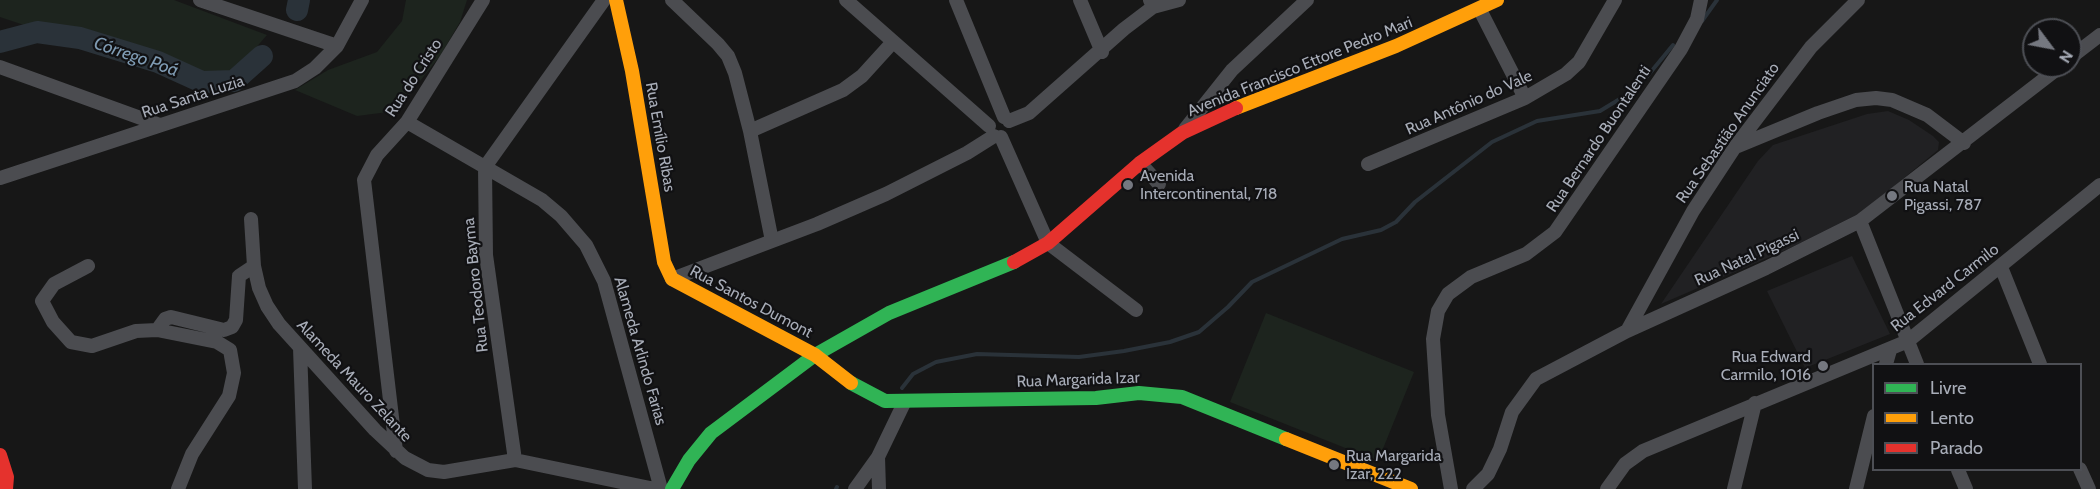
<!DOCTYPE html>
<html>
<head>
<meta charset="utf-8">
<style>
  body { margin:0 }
  #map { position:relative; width:2100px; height:489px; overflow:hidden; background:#171717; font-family:Cabin,sans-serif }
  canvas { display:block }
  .legend { position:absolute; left:1872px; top:363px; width:210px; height:108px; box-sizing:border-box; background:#111113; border:2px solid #4d4f55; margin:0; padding:8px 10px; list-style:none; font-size:18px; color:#a8adb8 }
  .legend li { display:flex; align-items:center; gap:12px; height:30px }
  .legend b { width:30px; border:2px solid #4d4f55 }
  .north { position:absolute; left:2022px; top:18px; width:60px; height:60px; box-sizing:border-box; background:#111113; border:2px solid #4d4f55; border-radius:50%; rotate:122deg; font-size:16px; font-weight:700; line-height:24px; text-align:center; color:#a8adb8 }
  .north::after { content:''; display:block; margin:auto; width:21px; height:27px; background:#757880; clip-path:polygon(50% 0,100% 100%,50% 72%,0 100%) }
</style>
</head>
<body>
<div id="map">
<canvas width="2100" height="489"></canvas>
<ul class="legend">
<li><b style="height:8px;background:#30b455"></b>Livre</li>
<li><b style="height:8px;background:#ff9f0a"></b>Lento</li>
<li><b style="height:8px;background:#e5322d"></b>Parado</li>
</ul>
<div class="north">N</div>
</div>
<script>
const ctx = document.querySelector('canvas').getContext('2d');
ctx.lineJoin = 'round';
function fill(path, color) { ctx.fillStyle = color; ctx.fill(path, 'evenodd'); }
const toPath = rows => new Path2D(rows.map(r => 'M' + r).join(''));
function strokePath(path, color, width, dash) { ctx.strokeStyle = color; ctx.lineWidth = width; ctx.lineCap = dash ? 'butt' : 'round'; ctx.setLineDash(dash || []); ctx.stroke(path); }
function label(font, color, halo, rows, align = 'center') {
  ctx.font = font + ' Cabin,sans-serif'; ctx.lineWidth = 4.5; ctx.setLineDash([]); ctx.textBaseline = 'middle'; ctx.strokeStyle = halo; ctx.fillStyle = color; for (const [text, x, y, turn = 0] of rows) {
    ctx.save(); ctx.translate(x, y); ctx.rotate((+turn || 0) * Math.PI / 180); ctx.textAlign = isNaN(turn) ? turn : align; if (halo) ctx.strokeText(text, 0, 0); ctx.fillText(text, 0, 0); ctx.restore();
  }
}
fill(toPath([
  [1888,111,1909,120,1933,136,1939,142,1938,150,1864,211,1841,226,1661,304,1758,161,1773,145,1867,114],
  [1852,256,1890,334,1805,368,1767,291]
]), '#212123');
fill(toPath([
  [0,0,174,0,267,35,234,73,205,79,141,51,71,26,27,26,0,17],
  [406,0,467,0,460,22,440,56,396,111,357,116,295,90,328,70,377,52,402,21],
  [1266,313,1414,372,1378,461,1230,402]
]), '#1d241e');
strokePath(toPath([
  [1702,21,1717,0],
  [902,388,913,374,936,362,977,354,1079,357,1124,351,1170,342,1199,332,1228,307,1252,282,1342,239,1381,230,1396,222,1415,202,1492,142,1537,121,1600,111,1628,94,1645,79,1673,45],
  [836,489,837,487]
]), '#2a3239', 4);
strokePath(toPath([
  [297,10,299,0],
  [0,42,37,32,80,38,158,62,202,82,234,81,262,56]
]), '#2a3239', 22);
strokePath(toPath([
  [200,0,337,46],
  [672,0,718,44,728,56,735,73,750,131,772,241],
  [846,0,989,126],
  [956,0,1004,117],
  [1080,0,1102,52],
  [1150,0,1153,7,1179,0],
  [1480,10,1525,98],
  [2070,58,2100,35],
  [0,67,160,125],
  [1009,121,1029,113,1124,29,1153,7],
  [407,122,542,200,561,216,586,245,604,281,661,489],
  [1185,129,1232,70,1307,0],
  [750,131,843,90,862,76,892,43],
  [1001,137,1048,243,1136,310],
  [1738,146,1818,113,1856,100,1876,98,1892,100,1927,115,1964,143],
  [1140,163,1159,184],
  [1368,164,1525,98,1566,74,1579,62,1615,0],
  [0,178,295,81,315,68,337,46,362,0],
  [251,219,254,266,259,288,267,306,279,324,375,430,405,458,428,470,444,472,515,460,655,489],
  [1860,221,1917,364],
  [88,266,54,284,42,301,53,322,71,342,92,346,136,331,157,330,217,342,230,350,234,373,229,396,192,454,178,489],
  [2001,267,2040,364],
  [672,279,817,224,886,194,967,153,994,136],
  [157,330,165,319,171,317,224,330,232,327,236,320,239,276,254,266],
  [1627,331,1693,211,1735,147,1811,47,1858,0],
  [300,348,305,489],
  [1886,364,1890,350],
  [396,451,364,180,377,155,407,122,483,0],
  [878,457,879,489],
  [515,460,486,255,485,167,604,0],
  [2080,469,2089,489],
  [1958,470,1966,489],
  [855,489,878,457,905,401],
  [1451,489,1438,415,1433,339,1438,311,1448,294,1471,277,1526,254,1555,232,1681,49,1697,19,1701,0],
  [1473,489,1488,474,1500,449,1512,412,1536,379,1627,331,1766,268,1860,221,2061,66],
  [1607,489,1625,464,1643,451,1908,341,2100,185],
  [1734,489,1755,403],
  [1856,489,1874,416]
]), '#4b4c50', 14);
strokePath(toPath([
  [851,383,885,401,1096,398,1139,393,1182,397,1286,439],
  [672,489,689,460,711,433,815,355,889,313,1014,262]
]), '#30b455', 14);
strokePath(toPath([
  [616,0,632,71,664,262,672,279,815,355,851,383],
  [1236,108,1396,46,1497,0],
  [1286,439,1411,489]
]), '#ff9f0a', 14);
strokePath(toPath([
  [1014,262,1048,243,1140,163,1182,133,1236,108],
  [0,455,7,477,6,489]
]), '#e5322d', 14);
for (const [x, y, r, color] of [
  [1128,185,6,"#757880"],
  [1892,196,6,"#757880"],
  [1823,366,6,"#757880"],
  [1334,465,6,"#757880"]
]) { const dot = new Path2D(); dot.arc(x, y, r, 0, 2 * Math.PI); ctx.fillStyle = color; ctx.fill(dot); strokePath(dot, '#111113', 2); }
label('16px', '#a8adb8', '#111113', [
  ["Avenida Francisco Ettore Pedro Mari",1300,67,-22],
  ["Rua do Cristo",414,78,-57],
  ["Rua Santa Luzia",193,97,-18],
  ["Rua Antônio do Vale",1469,103,-24],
  ["Rua Sebastião Anunciato",1728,133,-55],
  ["Rua Emílio Ribas",660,137,80],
  ["Rua Bernardo Buontalenti",1599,139,-56],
  ["Rua Natal Pigassi",1747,258,-25],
  ["Rua Teodoro Bayma",476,285,-96],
  ["Rua Edvard Carmilo",1945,288,-38],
  ["Rua Santos Dumont",751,302,28],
  ["Alameda Arlindo Farias",640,351,74],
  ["Rua Margarida Izar",1078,380,-2],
  ["Alameda Mauro Zelante",354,381,47]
]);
label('16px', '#a8adb8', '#111113', [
  ["Avenida",1140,176],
  ["Intercontinental, 718",1140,194],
  ["Rua Natal",1904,187],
  ["Pigassi, 787",1904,205],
  ["Rua Edward",1811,357,"right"],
  ["Carmilo, 1016",1811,375,"right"],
  ["Rua Margarida",1346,456],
  ["Izar, 222",1346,474]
], 'left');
label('italic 18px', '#7f9bb3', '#111113', [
  ["Córrego Poá",136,57,19]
]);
</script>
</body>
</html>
